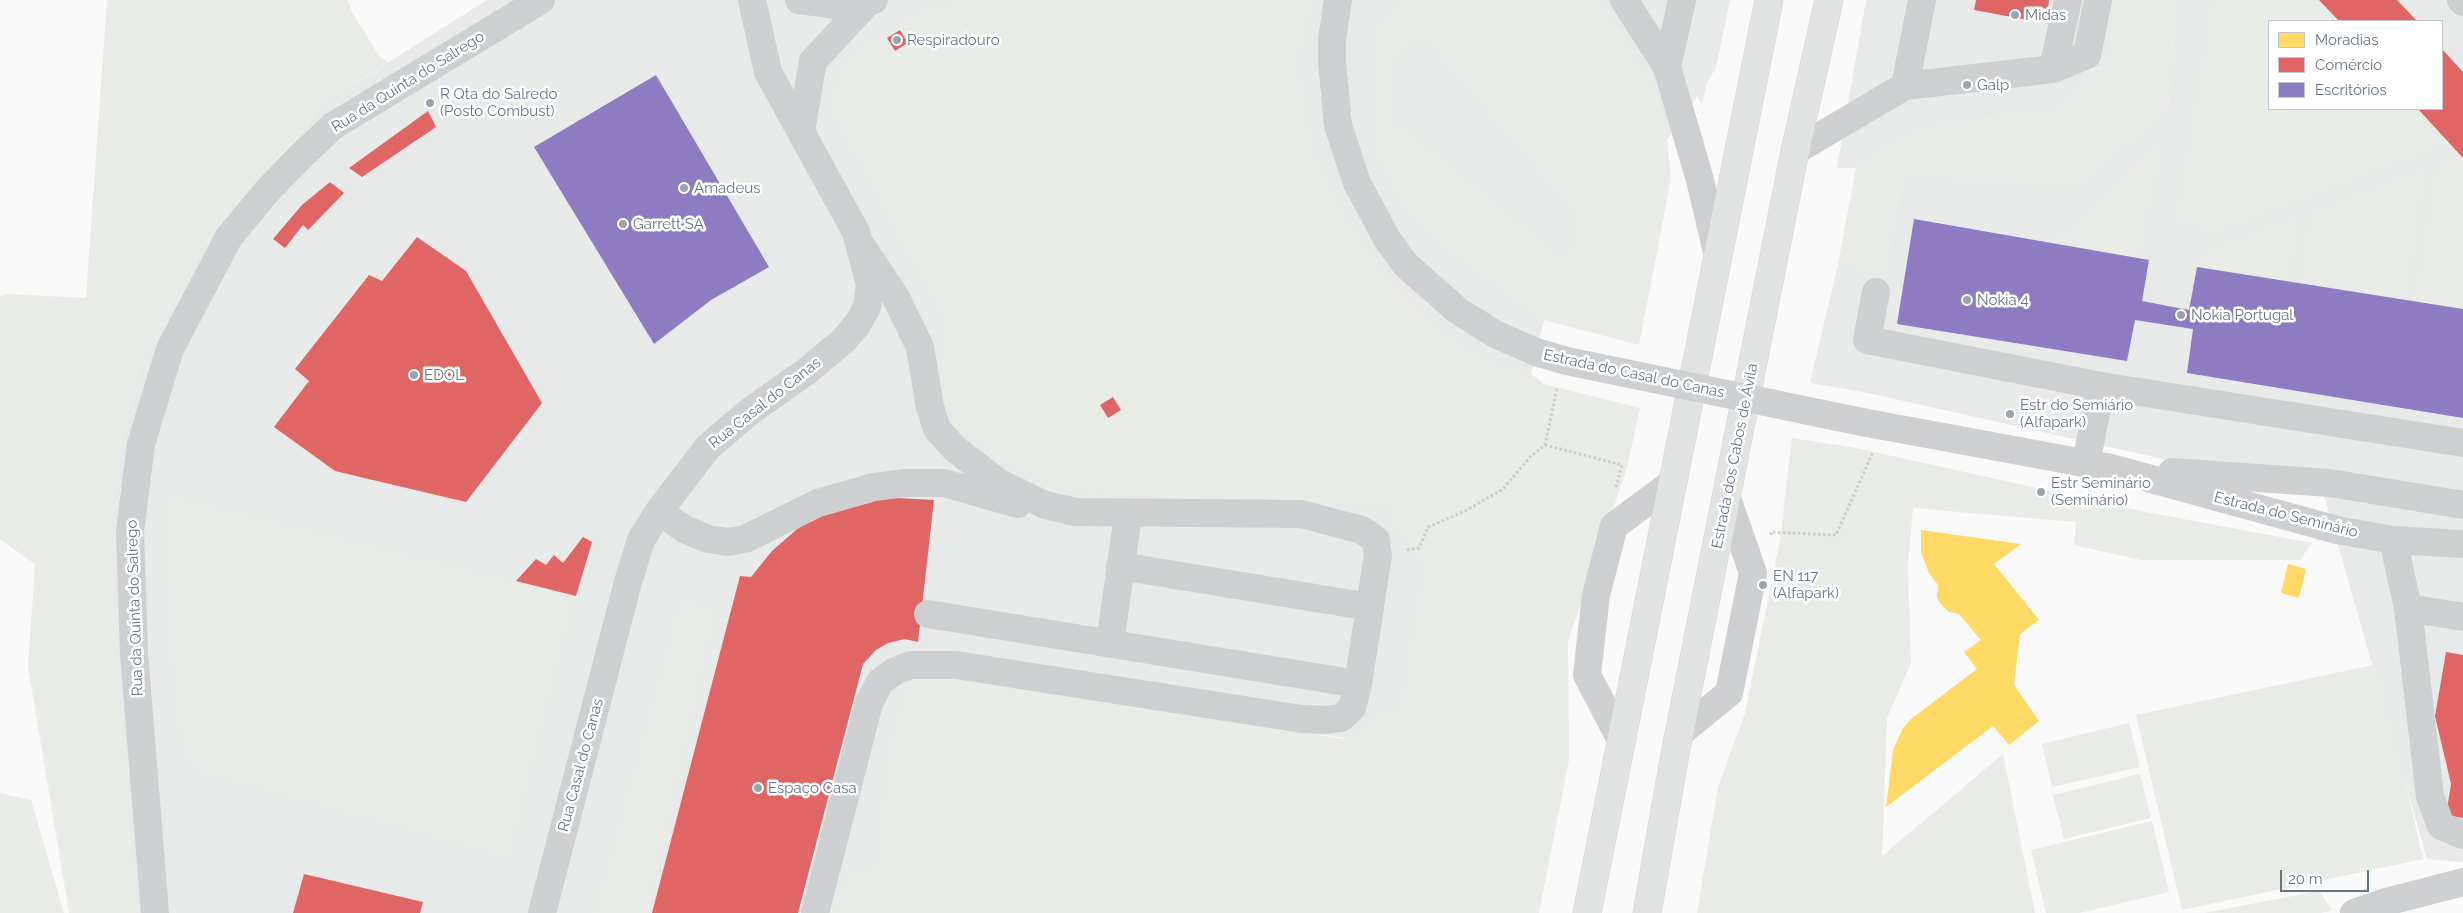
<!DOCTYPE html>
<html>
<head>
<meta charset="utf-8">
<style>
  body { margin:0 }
  #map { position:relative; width:2463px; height:913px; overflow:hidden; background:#f9f9f9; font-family:Raleway,sans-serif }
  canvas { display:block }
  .legend { position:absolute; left:2268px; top:20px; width:175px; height:90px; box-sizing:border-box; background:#fff; border:1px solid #c1c8cd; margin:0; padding:6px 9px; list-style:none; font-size:15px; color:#657683 }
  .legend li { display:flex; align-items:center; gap:10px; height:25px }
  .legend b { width:25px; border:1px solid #c1c8cd }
  .scale { position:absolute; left:2280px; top:870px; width:89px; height:22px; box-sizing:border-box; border:2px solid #657683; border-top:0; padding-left:6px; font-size:15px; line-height:18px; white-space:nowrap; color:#657683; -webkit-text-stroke:4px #fff; paint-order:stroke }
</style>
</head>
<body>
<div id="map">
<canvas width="2463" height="913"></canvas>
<ul class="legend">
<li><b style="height:14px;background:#ffd966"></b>Moradias</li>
<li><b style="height:14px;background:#e06666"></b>Comércio</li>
<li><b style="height:14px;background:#8e7cc3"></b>Escritórios</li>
</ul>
<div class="scale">20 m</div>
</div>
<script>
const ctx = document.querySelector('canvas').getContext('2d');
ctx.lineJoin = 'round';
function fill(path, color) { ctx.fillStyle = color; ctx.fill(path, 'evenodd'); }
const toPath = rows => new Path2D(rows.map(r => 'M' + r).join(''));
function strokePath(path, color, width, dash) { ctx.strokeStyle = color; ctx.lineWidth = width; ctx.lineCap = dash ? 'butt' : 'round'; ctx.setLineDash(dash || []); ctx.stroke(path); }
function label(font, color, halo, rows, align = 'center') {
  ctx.font = font + ' Raleway,sans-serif'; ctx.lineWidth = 5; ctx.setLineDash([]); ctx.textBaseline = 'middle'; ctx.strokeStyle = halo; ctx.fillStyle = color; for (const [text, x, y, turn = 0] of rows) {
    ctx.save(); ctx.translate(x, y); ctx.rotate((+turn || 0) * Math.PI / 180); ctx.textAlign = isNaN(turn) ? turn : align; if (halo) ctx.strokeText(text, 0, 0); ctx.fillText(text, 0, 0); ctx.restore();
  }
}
fill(toPath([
  [487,0,1730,0,1716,68,1707,82,1702,105,1697,96,1544,320,1531,374,1470,755,936,682,862,913,137,913,108,535,121,441,138,369,201,248,329,100],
  [1866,0,2117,0,2108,61,2057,110,1940,124,1901,136,1856,168,1837,168],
  [2176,0,2463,0,2463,862,2427,859,2324,495,1868,393,1810,383,1838,264,1883,272,1903,176,2081,187,2168,105],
  [2269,21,2442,21,2442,109,2269,109]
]), '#e8e9e9');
fill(toPath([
  [107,0,348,0,352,12,379,56,388,62,329,100,201,248,138,369,121,441,108,535,138,913,69,913,28,667,35,564,0,539,0,297,6,294,86,298],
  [961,0,1316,0,1302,48,1301,64,1303,93,1317,155,1337,201,1390,280,1433,324,1480,355,1531,374,1544,384,1640,408,1627,468,1568,641,1569,760,1539,913,834,913,847,868,873,869,891,724,908,685,927,674,1343,739,1363,726,1379,708,1398,708,1422,565,1396,533,1386,506,1063,493,1037,487,957,429,946,412,941,349,945,326,830,112,838,66,855,49,920,10],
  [1403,0,1601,0,1645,71,1660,98,1667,135,1671,179,1639,345,1544,320,1530,314,1442,249,1399,205,1375,155,1377,137,1372,34,1382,14],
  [1423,39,1578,220,1565,258,1404,126,1391,131,1391,69,1409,46],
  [2117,0,2176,0,2168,105,2081,187,1903,176,1883,272,1838,264,1856,168,1901,136,1940,124,2057,110,2108,61],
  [2211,0,2319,0,2339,21,2269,21,2269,109,2418,109,2450,144,2205,238,2201,227,2174,223],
  [2168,132,2140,258,2050,242],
  [2459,154,2463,158,2463,309,2413,301,2436,162],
  [2428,165,2407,300,2297,282,2309,211],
  [2301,213,2291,281,2197,267,2201,251],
  [1792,438,1856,448,2146,512,2312,543,2300,560,2141,560,2074,545,2076,522,1913,508,1908,566,1911,663,1887,718,1882,856,2003,754,2035,913,1697,913,1718,787,1745,713,1780,540],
  [167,493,576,596,510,860,188,770,175,721,169,650],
  [679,599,718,607,647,913,593,913],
  [2378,664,2423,859,2182,910,2136,715],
  [2129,723,2140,767,2052,787,2042,744],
  [2140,774,2151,818,2064,839,2053,795],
  [0,793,31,800,64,913,0,913],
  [2152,821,2169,892,2079,913,2046,913,2031,850],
  [2319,891,2332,910,2321,913,2204,913]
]), '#e8ebe6');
fill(toPath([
  [1921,530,2021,544,1994,564,2039,620,2020,634,2014,685,2039,721,2009,745,1993,726,1886,807,1893,750,1903,728,1911,719,1977,669,1964,652,1981,640,1959,614,1949,612,1940,603,1937,597,1938,585,1929,573,1921,552],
  [2288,564,2306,569,2299,598,2281,593]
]), '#ffd966');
fill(toPath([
  [1976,0,2049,0,2048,9,2030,6,2028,20,1974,10],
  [2319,0,2397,0,2417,21,2339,21],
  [900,30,908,43,895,51,887,38],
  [2442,49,2463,72,2463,158,2418,109,2442,109],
  [428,111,436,127,362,177,349,168],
  [330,182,344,193,308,230,303,225,285,248,273,239,302,205],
  [417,237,466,271,542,403,466,502,335,471,274,427,309,381,295,369,369,275,382,281],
  [1113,397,1121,410,1108,418,1100,405],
  [878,497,934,500,918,642,905,639,888,643,876,650,863,664,798,913,652,913,740,576,751,577,772,551,804,523,850,504],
  [583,537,592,542,576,596,516,581,536,559,546,565,554,555,563,563],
  [2446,652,2463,655,2463,818,2446,815,2451,784,2435,716],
  [304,874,423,902,420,913,293,913]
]), '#e06666');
fill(toPath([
  [656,75,769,267,711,300,654,344,534,147],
  [1914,219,2149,260,2142,301,2189,310,2197,267,2463,309,2463,418,2187,373,2193,329,2135,320,2127,361,1897,324]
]), '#8e7cc3');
const highway = toPath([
  [1587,913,1769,0],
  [1647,913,1675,754,1795,151,1829,0]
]);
strokePath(highway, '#d5d6d6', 29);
strokePath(toPath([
  [1545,445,1622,465,1616,487],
  [1771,535,1771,532,1836,535,1873,452],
  [1407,550,1419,548,1428,527,1465,511,1503,489,1531,456,1545,445,1557,388]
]), '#cbcccd', 3, [2.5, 2.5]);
strokePath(toPath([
  [799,0,837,5,874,0],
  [1338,0,1332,39,1332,62,1338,125,1357,183,1387,239,1406,265,1457,310,1495,334,1536,352],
  [1624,0,1667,67,1700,180,1718,256],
  [2461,0,2463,2],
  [1667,67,1682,0],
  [2053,69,2087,55,2098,0],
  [1905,86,1922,0],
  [801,132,813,61,868,2],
  [1795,151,1905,86,2053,69,2068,0],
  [1876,292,1867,340,2101,386,2463,443],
  [1862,422,2111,468,2337,530,2393,540,2463,544],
  [2086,464,2101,386],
  [2172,472,2330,483,2463,505],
  [659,511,684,529,708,539,728,542,745,539,818,503,874,487,906,483,944,483,1018,504],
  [2393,540,2408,608,2430,796,2441,826,2463,835],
  [1120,566,1370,607],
  [2408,608,2463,617],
  [928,614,1358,684],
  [1110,644,1128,514],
  [1680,733,1729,693,1753,573,1727,498],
  [1621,740,1587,675,1596,595,1614,526,1672,483],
  [155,913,134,653,130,531,141,444,170,349,229,237,268,190,300,157,333,126,541,0],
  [542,913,628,582,641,540,659,511,708,447,749,412,807,371,843,341,857,325,867,307,870,284,856,232,768,72,752,0],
  [815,913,869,703,880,682,895,671,911,665,956,665,1302,719,1324,720,1341,718,1352,708,1358,684,1378,555,1376,540,1362,530,1301,514,1076,512,1045,505,998,482,955,449,937,429,930,407,920,347,895,296,859,242],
  [2354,913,2386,902,2463,882]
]), '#cecfd0', 28);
strokePath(highway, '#e1e2e2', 28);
strokePath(toPath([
  [1536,352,1567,361,1862,422]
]), '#cecfd0', 28);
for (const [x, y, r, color] of [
  [2015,15,5,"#99a4ac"],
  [897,40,5,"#99a4ac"],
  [1967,85,5,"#99a4ac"],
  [430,103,5,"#99a4ac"],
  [684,188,5,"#99a4ac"],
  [623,224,5,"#99a4ac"],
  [1967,300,5,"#99a4ac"],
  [2181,315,5,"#99a4ac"],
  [414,375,5,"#99a4ac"],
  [2010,414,5,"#99a4ac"],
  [2041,492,5,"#99a4ac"],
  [1763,585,5,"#99a4ac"],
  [758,788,5,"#99a4ac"]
]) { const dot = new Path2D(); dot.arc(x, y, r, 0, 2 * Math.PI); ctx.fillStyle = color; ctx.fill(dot); strokePath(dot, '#fff', 2); }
label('15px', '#657683', '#fff', [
  ["Midas",2025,15],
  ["Respiradouro",907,40],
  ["Galp",1977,85],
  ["R Qta do Salredo",440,94],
  ["(Posto Combust)",440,111],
  ["Amadeus",694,188],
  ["Garrett SA",633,224],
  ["Nokia 4",1977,300],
  ["Nokia Portugal",2191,315],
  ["EDOL",424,375],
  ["Estr do Semiário",2020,405],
  ["(Alfapark)",2020,422],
  ["Estr Seminário",2051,483],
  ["(Seminário)",2051,500],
  ["EN 117",1773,576],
  ["(Alfapark)",1773,593],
  ["Espaço Casa",768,788]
], 'left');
label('15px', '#657683', '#fff', [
  ["Rua da Quinta do Salrego",408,82,-32],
  ["Estrada do Casal do Canas",1634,374,12],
  ["Rua Casal do Canas",765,403,-38],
  ["Estrada dos Cabos de Ávila",1735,456,-79],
  ["Estrada do Seminário",2286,515,14],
  ["Rua da Quinta do Salrego",135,608,-92],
  ["Rua Casal do Canas",581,765,-75]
]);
</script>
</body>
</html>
